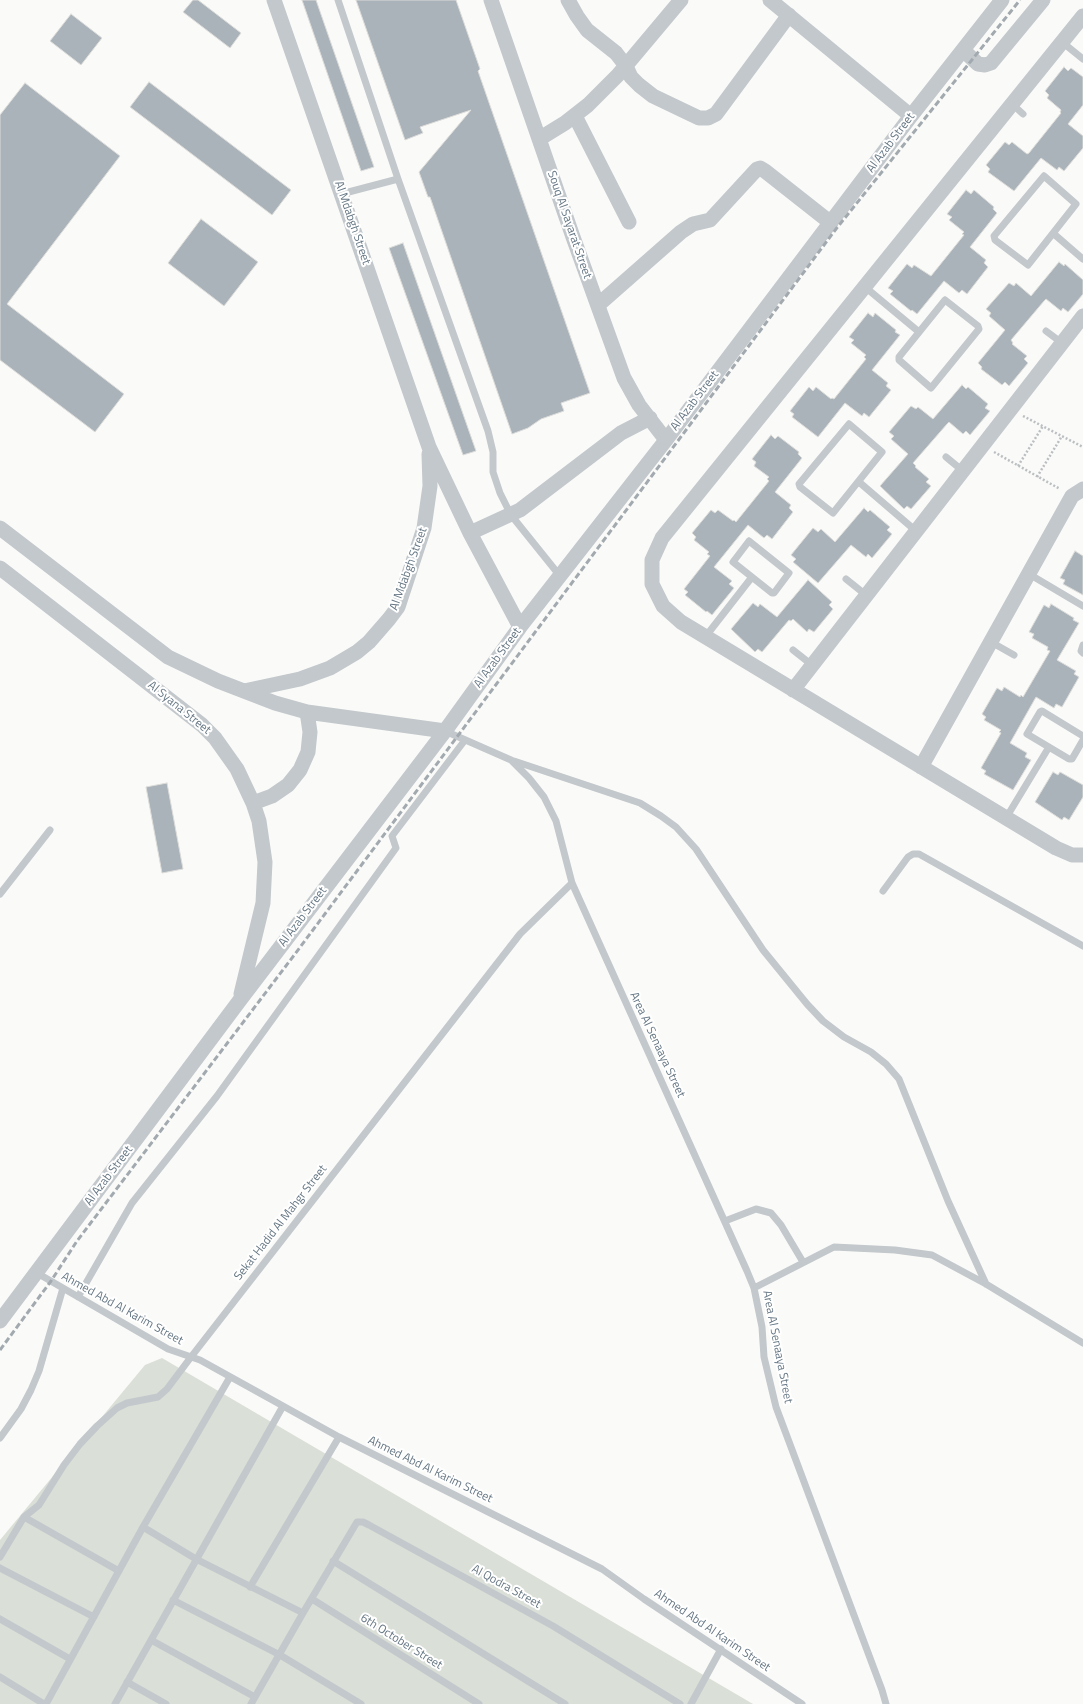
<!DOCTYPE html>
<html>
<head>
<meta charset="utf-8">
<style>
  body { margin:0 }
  canvas { display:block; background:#fafaf8 }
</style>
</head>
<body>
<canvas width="1083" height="1704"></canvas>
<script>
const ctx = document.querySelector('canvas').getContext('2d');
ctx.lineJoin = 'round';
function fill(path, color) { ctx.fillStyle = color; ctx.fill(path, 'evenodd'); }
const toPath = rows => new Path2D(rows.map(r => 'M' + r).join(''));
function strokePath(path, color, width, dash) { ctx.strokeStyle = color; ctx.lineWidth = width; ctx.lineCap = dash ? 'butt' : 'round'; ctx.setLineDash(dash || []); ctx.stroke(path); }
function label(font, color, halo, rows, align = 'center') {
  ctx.font = font + ' "Titillium Web",sans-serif'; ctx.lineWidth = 4; ctx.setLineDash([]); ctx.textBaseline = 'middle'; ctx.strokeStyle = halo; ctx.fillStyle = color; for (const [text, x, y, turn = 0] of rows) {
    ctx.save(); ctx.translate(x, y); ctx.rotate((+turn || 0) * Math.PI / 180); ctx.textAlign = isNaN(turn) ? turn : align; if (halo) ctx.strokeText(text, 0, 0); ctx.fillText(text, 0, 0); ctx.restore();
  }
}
fill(toPath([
  [162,1358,753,1704,0,1704,0,1540,145,1365]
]), '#dadfd7');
const building = toPath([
  [193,0,198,0,241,33,230,48,183,12,193,0],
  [302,0,316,0,374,167,361,171,302,0],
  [356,0,456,0,480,69,478,71,590,393,561,403,564,411,541,419,528,428,512,434,430,197,428,197,419,172,471,110,420,127,423,133,405,140,356,0],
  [71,14,102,38,81,65,50,41,71,14],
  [1064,67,1068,71,1071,68,1083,77,1083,105,1068,124,1083,136,1083,148,1064,171,1059,167,1057,170,1041,158,1014,191,988,172,990,169,986,165,1005,142,1009,145,1012,142,1027,154,1029,153,1061,113,1060,112,1061,110,1047,98,1049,95,1045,91,1064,67],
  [149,82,291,190,272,215,130,107,149,82],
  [25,83,120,156,7,304,124,394,95,432,0,360,0,115,25,83],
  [966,190,971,194,974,190,994,207,993,209,997,213,970,247,986,260,984,263,988,267,967,294,962,290,959,293,944,281,917,314,912,310,911,311,890,294,893,291,888,288,907,264,912,268,914,265,931,276,964,235,962,234,964,232,949,220,952,217,947,214,966,190],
  [201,219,258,262,224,306,168,263,201,219],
  [403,243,476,451,463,455,389,248,403,243],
  [1059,262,1064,266,1065,264,1083,280,1083,294,1068,312,1063,308,1061,311,1046,299,1044,301,1011,340,1013,343,1012,344,1027,356,1024,359,1028,363,1009,386,1005,382,1002,385,981,369,982,367,978,363,1005,330,989,316,991,313,986,309,1009,283,1014,286,1016,283,1031,296,1059,262],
  [868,313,873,317,875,313,896,330,895,332,900,335,872,370,888,383,886,386,891,390,869,417,864,413,862,416,845,403,818,437,792,417,794,414,790,411,809,387,813,391,816,387,831,399,832,398,834,399,866,359,864,357,866,355,851,343,854,340,849,337,868,313],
  [962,385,966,389,968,387,988,404,985,408,990,411,970,435,966,431,963,434,949,422,947,424,913,463,916,466,915,467,929,479,926,482,931,486,911,509,907,506,904,509,880,486,908,454,891,439,894,436,889,432,911,406,916,409,918,407,933,419,962,385],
  [771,435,775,439,778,436,799,452,798,454,802,458,775,492,791,505,789,508,793,512,772,539,767,535,764,538,748,525,714,567,732,581,729,584,734,588,712,615,707,611,706,612,685,595,688,592,684,589,710,556,707,554,709,552,694,540,696,537,692,533,711,510,715,513,718,510,733,521,734,520,736,522,769,481,767,479,769,477,754,466,756,462,752,459,771,435],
  [864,508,868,512,870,510,890,527,887,530,892,534,872,558,868,554,866,557,851,545,818,583,793,562,796,559,791,555,813,528,818,532,821,529,835,542,864,508],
  [1075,551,1083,556,1083,595,1063,584,1065,580,1060,578,1075,551],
  [808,580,832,602,829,605,833,609,814,632,809,629,807,632,793,619,791,621,789,620,762,652,758,649,755,652,731,629,753,603,758,607,760,604,777,617,808,580],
  [1051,604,1074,618,1073,620,1079,623,1057,660,1076,671,1074,674,1079,677,1062,707,1056,704,1054,708,1036,697,1010,743,1027,753,1025,757,1031,760,1013,790,984,774,986,771,981,768,1001,733,999,732,1001,730,984,720,986,717,982,714,997,688,1002,691,1004,687,1020,697,1021,695,1023,697,1050,651,1047,650,1048,647,1032,638,1034,634,1029,632,1044,605,1049,608,1051,604],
  [1053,772,1058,775,1060,772,1083,785,1083,797,1069,820,1064,817,1062,820,1035,802,1053,772],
  [167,783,183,869,162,873,146,787,167,783]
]);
fill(building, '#aab3b9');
strokePath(building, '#dcdcda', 1);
strokePath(toPath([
  [1023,416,1083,447],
  [994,452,1060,489],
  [1018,466,1043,426],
  [1037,477,1062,436]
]), '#bbbfc2', 2.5, [2, 2]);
strokePath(toPath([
  [338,0,398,179,488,431,493,452,493,472,500,493,511,515,560,576],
  [1062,42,1083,59],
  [1012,104,1023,114],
  [1044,176,1076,204,1028,265,995,240,994,236,1044,176],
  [341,194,398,179],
  [1054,234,1083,259],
  [865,287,919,332],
  [945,300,978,326,979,329,931,388,899,360,899,357,945,300],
  [1046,331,1062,343],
  [849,424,882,452,833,513,800,487,799,484,849,424],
  [946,457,963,471],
  [859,482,916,531],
  [749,541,789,573,774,593,772,593,733,562,749,541],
  [1029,574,1083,606],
  [846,579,866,595],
  [706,636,752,577],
  [991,642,1014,655],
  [1083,645,1081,651,1083,653],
  [793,650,812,665],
  [445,731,511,760,529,778,544,797,556,821,572,883,747,1271,754,1288,762,1327,764,1357,776,1407,882,1690,886,1704],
  [1083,736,1042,711,1040,712,1027,734,1069,759,1072,759,1083,740],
  [514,761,640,803,661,816,676,827,696,849,763,950,807,1004,823,1021,844,1037,871,1052,886,1064,899,1079,948,1201,986,1284],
  [1006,818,1049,747],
  [883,891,908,857,913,854,919,854,1083,946],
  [0,894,50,830],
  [725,1221,756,1209,771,1213,781,1225,803,1262],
  [37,1273,168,1349,200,1360,339,1437,602,1569,644,1599,802,1704],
  [754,1288,834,1247,895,1250,932,1255,986,1284,1083,1343],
  [78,1297,132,1203,217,1096,396,848,392,836,465,740],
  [0,1438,21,1409,31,1390,39,1371,63,1288],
  [24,1517,119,1571],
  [143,1527,196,1559,303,1613],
  [0,1557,24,1517,39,1505,64,1465,80,1444,97,1426,117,1408,127,1403,158,1397,167,1389,191,1357,520,934,572,883],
  [333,1561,565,1704],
  [0,1568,94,1617],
  [250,1587,339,1437],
  [312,1599,479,1704],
  [173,1600,280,1655,361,1704],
  [0,1619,70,1659],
  [151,1640,255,1697],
  [0,1677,44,1704],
  [127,1682,166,1704],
  [46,1704,143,1527,230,1377],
  [115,1704,283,1406],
  [251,1704,303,1613,357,1522,363,1522,369,1525,553,1626,680,1704],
  [691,1704,721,1649]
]), '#c3c8cc', 7);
strokePath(toPath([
  [274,0,429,447,470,533,520,627],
  [491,0,573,237,624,378,639,405,666,440],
  [568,0,577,16,587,30,616,53,626,66,631,77,639,85,653,96,699,118,708,118,716,114,789,15],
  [770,0,911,116],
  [1083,16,662,538,652,560,652,584,663,606,681,622,1056,848,1072,855,1083,855],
  [963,50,978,64,985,65,991,63,1043,0],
  [575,116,629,222],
  [539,139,565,123,588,105,618,75,681,0],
  [598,305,681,232,693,224,710,220,757,169,760,168,765,171,831,223],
  [0,528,168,657,218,681,275,703,307,712,445,731],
  [470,533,520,510,621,433,650,418],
  [0,568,202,725,215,738,237,769,253,803,259,821,265,862,263,903,241,994],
  [793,690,1083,316],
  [244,691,300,679,330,668,357,652,369,642,389,619,398,607,424,528,430,486,429,454],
  [921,767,1072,496,1083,489],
  [253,803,272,796,288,785,300,770,308,752,310,732,307,712],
  [0,1321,240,1000,445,731,520,627,666,440,911,116,1002,0]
]), '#c3c8cc', 15);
strokePath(toPath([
  [0,1350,51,1281,77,1241,295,954,836,229,1020,0]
]), '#a2aab0', 3, [6, 3]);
label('12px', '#657683', '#fff', [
  ["Al Azab Street",891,143,-53],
  ["Al Mdabgh Street",352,223,71],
  ["Souq Al Sayarat Street",569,225,71],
  ["Al Azab Street",695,401,-53],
  ["Al Mdabgh Street",409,569,-70],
  ["Al Azab Street",498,658,-54],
  ["Al Syana Street",179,708,39],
  ["Al Azab Street",303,917,-53],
  ["Area Al Senaaya Street",657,1045,65],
  ["Al Azab Street",109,1176,-53],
  ["Sekat Hadid Al Mahgr Street",281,1223,-52],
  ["Ahmed Abd Al Karim Street",122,1309,29],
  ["Area Al Senaaya Street",777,1347,79],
  ["Ahmed Abd Al Karim Street",430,1470,26],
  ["Al Qodra Street",506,1587,29],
  ["Ahmed Abd Al Karim Street",712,1631,34],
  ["6th October Street",401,1642,32]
]);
</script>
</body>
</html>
